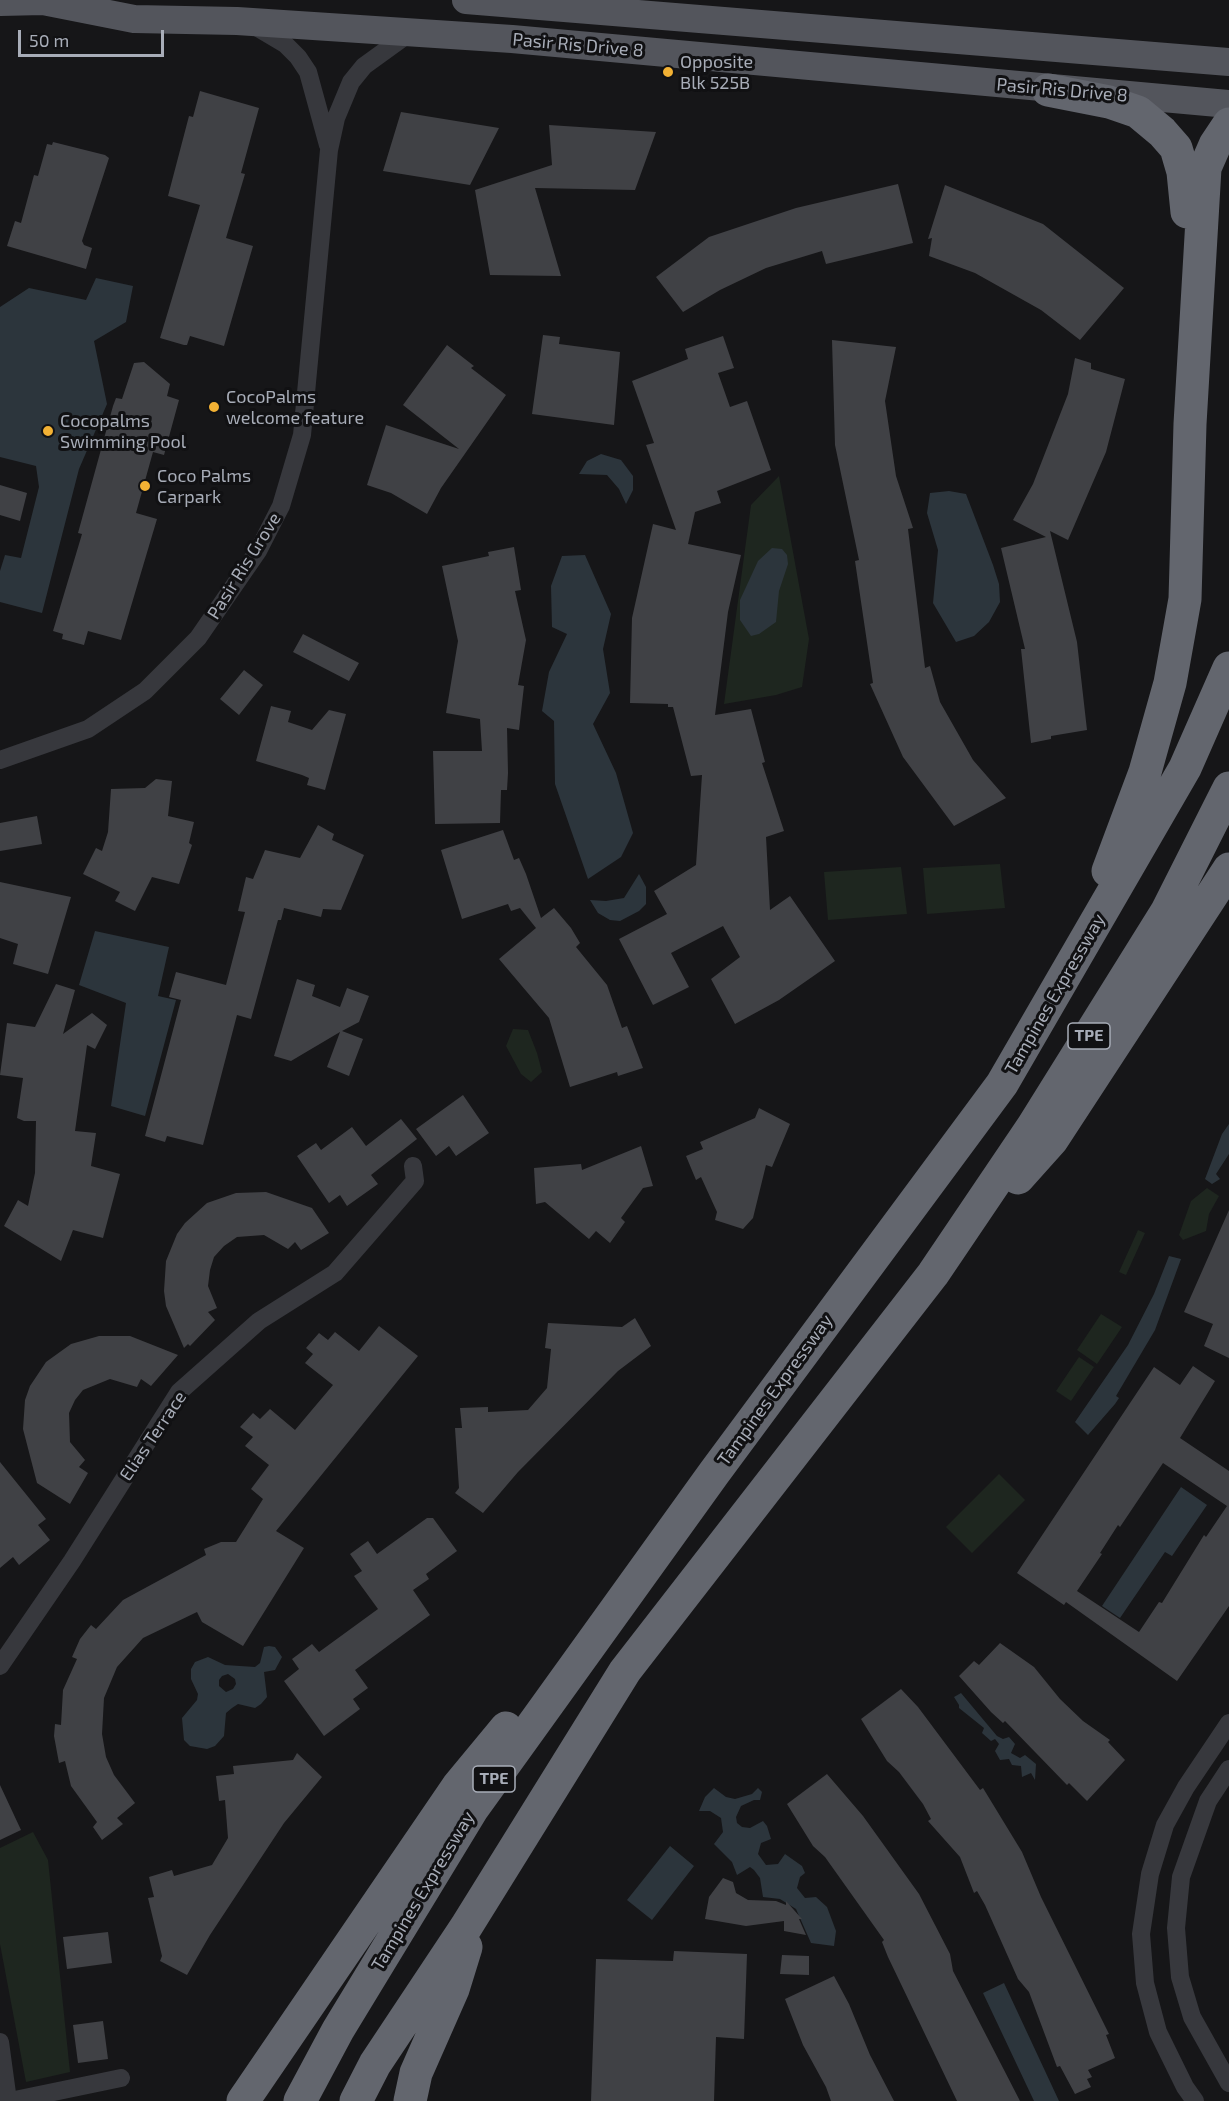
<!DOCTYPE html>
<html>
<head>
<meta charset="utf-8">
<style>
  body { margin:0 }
  #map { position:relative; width:1229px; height:2101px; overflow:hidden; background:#161618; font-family:"Exo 2",sans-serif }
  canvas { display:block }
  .scale { position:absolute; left:18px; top:30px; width:146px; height:27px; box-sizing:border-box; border:3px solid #a8adb8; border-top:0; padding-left:8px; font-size:18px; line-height:21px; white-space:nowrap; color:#a8adb8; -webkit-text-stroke:4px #111113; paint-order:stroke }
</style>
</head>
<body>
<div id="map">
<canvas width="1229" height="2101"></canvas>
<div class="scale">50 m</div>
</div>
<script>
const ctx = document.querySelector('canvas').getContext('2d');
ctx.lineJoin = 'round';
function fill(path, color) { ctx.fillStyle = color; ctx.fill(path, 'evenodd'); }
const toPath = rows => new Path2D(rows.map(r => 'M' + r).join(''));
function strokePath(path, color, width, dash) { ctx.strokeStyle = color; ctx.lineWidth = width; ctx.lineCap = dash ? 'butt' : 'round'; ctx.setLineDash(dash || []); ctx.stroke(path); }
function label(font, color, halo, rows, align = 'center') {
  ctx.font = font + ' "Exo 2",sans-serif'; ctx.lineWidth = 6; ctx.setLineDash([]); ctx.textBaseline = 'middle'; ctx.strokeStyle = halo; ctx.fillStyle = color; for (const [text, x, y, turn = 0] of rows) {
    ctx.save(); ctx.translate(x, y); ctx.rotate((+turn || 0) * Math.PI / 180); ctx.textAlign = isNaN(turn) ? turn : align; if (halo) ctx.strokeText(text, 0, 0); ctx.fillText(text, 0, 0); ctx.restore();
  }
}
fill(toPath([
  [779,476,809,639,802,687,776,695,724,704,751,505],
  [1000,864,1005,908,927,914,923,868],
  [901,867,907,914,828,920,824,872],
  [513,1029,528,1030,537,1053,542,1072,531,1082,521,1074,506,1046],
  [1207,1188,1219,1196,1209,1214,1206,1231,1183,1240,1179,1235,1191,1201],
  [1138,1230,1145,1233,1126,1275,1119,1272],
  [1101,1314,1122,1327,1097,1364,1077,1350],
  [1079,1357,1094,1367,1071,1401,1056,1391],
  [999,1474,1025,1500,972,1553,946,1527],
  [33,1832,48,1860,70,2072,26,2082,0,1944,0,1848]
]), '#1e261f');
fill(toPath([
  [96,278,133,286,126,322,94,341,107,404,79,469,42,613,0,602,0,571,5,555,21,558,39,487,36,466,0,457,0,307,29,288,86,300],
  [601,454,621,460,633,476,633,490,626,504,619,489,607,475,579,474,587,461],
  [949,491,966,494,993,565,999,584,1000,602,989,622,974,636,956,642,933,603,938,550,927,513,930,493],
  [772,548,782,549,787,555,788,564,779,591,776,622,759,634,751,636,740,620,740,600,758,561],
  [585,555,611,614,603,649,610,693,593,724,616,773,633,833,621,857,588,879,555,784,554,721,542,711,549,672,567,634,552,627,551,586,562,556],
  [639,874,646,887,646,904,639,911,620,921,610,920,598,913,590,900,606,901,624,898],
  [95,931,169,947,158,996,176,1000,145,1116,111,1106,126,1003,79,985],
  [1229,1124,1229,1154,1216,1174,1220,1179,1212,1184,1205,1179,1222,1134],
  [1169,1256,1181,1259,1155,1330,1116,1396,1119,1398,1115,1404,1088,1435,1075,1422,1128,1345,1154,1294],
  [1181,1487,1207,1505,1172,1556,1165,1552,1120,1618,1102,1606],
  [269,1646,275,1647,282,1657,275,1670,264,1672,267,1697,261,1704,255,1708,238,1704,232,1708,226,1713,224,1736,215,1746,207,1749,190,1746,184,1740,182,1718,197,1700,198,1694,191,1679,191,1669,195,1662,208,1657,225,1665,255,1667,260,1663,264,1647],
  [228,1674,235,1679,236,1684,233,1689,226,1692,219,1686,219,1680,222,1676],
  [961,1693,997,1736,1003,1739,1009,1737,1015,1744,1011,1753,1020,1758,1025,1755,1036,1764,1035,1780,1031,1773,1022,1777,1021,1766,1012,1765,1009,1759,1000,1760,995,1751,999,1744,995,1739,991,1741,982,1733,984,1728,959,1708,959,1705,954,1697],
  [714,1788,726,1797,735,1799,752,1794,758,1788,762,1792,760,1800,754,1800,741,1806,736,1817,737,1823,742,1827,750,1828,763,1821,767,1826,771,1839,761,1843,758,1854,766,1865,778,1864,785,1854,802,1866,805,1873,800,1877,797,1888,805,1898,816,1897,827,1907,836,1931,834,1946,811,1943,796,1909,780,1899,763,1897,760,1878,754,1870,750,1867,737,1875,732,1862,714,1844,723,1832,721,1818,710,1811,699,1811,705,1797],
  [670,1846,694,1866,652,1920,627,1900],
  [1004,1983,1059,2101,1034,2101,983,1993]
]), '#2c353c');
fill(toPath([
  [200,91,259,108,241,173,245,174,226,238,253,246,224,346,190,336,187,345,184,345,160,338,200,205,168,196,189,116,193,117],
  [401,112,499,128,470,185,383,171],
  [549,125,656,132,635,190,535,188,561,276,490,275,475,190,552,165],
  [53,142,105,155,109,158,82,241,84,245,92,248,86,269,7,246,15,221,21,223,34,175,38,176,47,144,52,145],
  [898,184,913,243,826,264,822,251,766,268,720,290,683,312,656,277,709,237,796,208],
  [945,185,1043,224,1124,288,1080,340,1041,310,975,273,929,256,932,238,928,239],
  [543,335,560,337,559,344,620,352,614,425,532,414],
  [723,336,734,368,718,373,730,407,747,401,771,470,717,491,721,503,695,512,688,544,741,555,728,612,715,715,751,709,765,762,762,763,784,831,766,837,770,910,790,896,835,961,779,1000,735,1024,711,979,740,957,723,926,671,953,689,987,653,1005,619,939,667,914,654,891,696,865,702,775,691,776,673,707,668,707,668,704,630,703,632,618,653,524,676,530,646,445,654,443,632,381,688,359,685,349],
  [832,340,896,347,885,401,896,476,913,528,908,529,925,668,930,666,940,702,973,760,1006,798,954,826,903,757,870,684,873,683,855,561,859,560,835,445],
  [447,345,474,366,471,368,506,395,441,488,427,514,391,493,367,485,386,425,459,449,403,405],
  [1075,358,1091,363,1091,369,1125,379,1106,452,1068,540,1050,531,1077,642,1087,730,1051,736,1051,739,1031,743,1021,649,1025,649,1001,548,1046,537,1013,520,1033,484,1068,394],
  [144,362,170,384,167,396,179,400,164,455,153,452,136,513,157,519,121,640,88,631,84,645,62,639,63,634,53,631,82,534,78,533,113,406,116,398,122,399,134,363],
  [0,485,27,493,20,521,0,515],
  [514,547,521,590,515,591,526,640,518,685,524,686,519,730,507,728,508,773,507,790,501,790,500,823,435,824,433,751,482,751,480,719,446,713,458,641,442,566,489,556,488,552],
  [303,634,359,663,349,681,293,652],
  [244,670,263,685,239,715,220,699],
  [271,706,291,711,288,722,312,730,329,710,346,714,325,790,307,785,309,778,302,775,256,761],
  [156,779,172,781,168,816,194,822,189,843,192,845,179,884,152,877,135,911,115,901,120,892,83,874,96,848,102,851,108,832,111,789,145,788],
  [37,816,42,844,0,851,0,823],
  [318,825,334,834,332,840,364,855,341,910,323,909,321,917,284,908,281,920,278,920,251,1019,237,1015,203,1145,167,1136,165,1142,145,1136,181,1000,169,997,176,972,226,985,245,912,238,911,246,877,253,879,265,850,300,858],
  [503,830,514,860,519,858,526,874,541,918,554,908,571,928,580,943,576,947,607,985,622,1028,627,1026,643,1068,618,1076,617,1072,570,1087,549,1018,499,959,536,928,520,908,511,911,508,904,462,919,441,850],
  [0,882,71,897,48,974,13,964,18,944,0,938],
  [297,979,315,985,312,996,340,1007,347,988,369,996,359,1022,342,1031,363,1039,349,1076,327,1067,340,1032,291,1061,274,1056],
  [56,984,75,990,63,1034,92,1013,107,1025,95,1049,87,1045,75,1131,96,1133,91,1166,120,1174,103,1238,73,1230,61,1261,4,1226,18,1200,28,1206,35,1173,36,1121,24,1121,17,1118,23,1078,0,1075,7,1023,35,1027],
  [463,1095,489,1133,456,1156,449,1146,436,1156,416,1129],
  [759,1108,790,1124,772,1167,766,1165,753,1218,743,1229,715,1220,717,1212,701,1177,696,1180,686,1156,703,1149,700,1142,755,1118],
  [401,1119,417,1139,371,1175,378,1184,347,1206,340,1195,329,1203,297,1156,316,1143,321,1150,352,1127,366,1146],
  [641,1146,653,1186,643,1188,621,1218,625,1222,610,1243,596,1231,589,1239,545,1202,536,1204,534,1168,581,1164,582,1170],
  [266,1192,312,1208,329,1233,301,1250,295,1242,288,1249,264,1235,237,1237,224,1246,214,1257,210,1270,208,1286,217,1308,208,1312,215,1320,190,1346,188,1344,184,1348,166,1306,164,1291,166,1261,177,1234,185,1223,207,1203,236,1193],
  [1229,1210,1229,1358,1204,1346,1213,1324,1184,1312],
  [635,1318,651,1346,618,1371,518,1472,483,1513,455,1493,459,1488,455,1428,462,1428,460,1408,488,1407,488,1412,528,1410,547,1388,551,1349,545,1348,548,1323,622,1327],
  [379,1326,418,1356,276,1531,304,1548,243,1646,202,1622,197,1612,143,1638,117,1667,104,1698,102,1734,106,1757,114,1775,135,1803,117,1818,123,1824,102,1840,93,1827,97,1822,71,1786,65,1761,59,1763,54,1736,55,1724,61,1725,63,1690,77,1659,72,1657,80,1639,91,1625,96,1629,123,1600,206,1555,204,1549,221,1542,236,1542,263,1499,251,1489,269,1465,245,1446,253,1437,240,1427,253,1413,260,1419,270,1409,295,1430,333,1385,305,1363,313,1354,306,1348,319,1333,328,1340,335,1332,359,1351],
  [99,1336,130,1336,178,1355,151,1386,141,1379,137,1387,110,1379,83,1390,75,1400,69,1413,70,1442,85,1460,79,1467,88,1473,70,1504,37,1483,23,1429,25,1400,30,1386,46,1362,71,1344],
  [1193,1366,1215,1381,1180,1438,1229,1471,1229,1606,1177,1681,1066,1602,1064,1605,1017,1573,1154,1367,1180,1385],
  [1163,1463,1227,1506,1206,1537,1204,1535,1162,1603,1159,1602,1139,1632,1077,1591,1102,1554,1100,1553,1118,1525,1120,1527],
  [0,1462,46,1519,38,1525,50,1540,19,1565,13,1557,0,1568],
  [427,1518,433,1518,457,1551,426,1574,429,1579,413,1590,430,1615,355,1670,368,1688,353,1699,360,1709,324,1736,284,1681,299,1669,292,1659,312,1644,319,1652,378,1609,354,1576,362,1571,350,1554,368,1541,377,1554],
  [1000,1643,1034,1667,1060,1699,1083,1721,1110,1740,1108,1742,1125,1760,1087,1801,1069,1783,1067,1785,1005,1721,1003,1723,991,1712,959,1676,974,1661,979,1665],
  [901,1689,918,1707,980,1790,983,1788,1022,1852,1041,1897,1109,2034,1106,2035,1115,2058,1088,2070,1092,2077,1087,2079,1091,2087,1075,2094,1060,2066,1057,2067,1029,1992,1018,1979,985,1905,977,1891,974,1893,960,1857,928,1821,931,1819,923,1804,899,1772,887,1761,861,1719],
  [297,1753,322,1777,284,1823,210,1935,187,1975,160,1961,162,1956,148,1898,154,1897,149,1877,172,1870,174,1876,212,1865,228,1838,225,1800,219,1801,216,1776,234,1774,233,1766,293,1760],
  [827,1774,863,1816,919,1894,950,1954,953,1971,1020,2101,957,2101,888,1957,882,1942,884,1940,825,1857,813,1846,787,1804],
  [0,1785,21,1830,0,1840],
  [723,1878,733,1882,736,1893,748,1900,776,1901,786,1905,786,1901,802,1919,799,1919,806,1935,784,1931,784,1921,746,1926,705,1919,709,1897],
  [108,1932,112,1963,67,1969,63,1937],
  [674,1951,747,1954,744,2039,716,2037,714,2101,591,2101,596,1959,673,1961],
  [782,1955,809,1956,809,1975,780,1974],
  [834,1976,849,2004,870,2055,894,2101,831,2101,826,2087,803,2045,785,1999],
  [103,2021,108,2059,78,2063,73,2025]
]), '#404145');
strokePath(toPath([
  [253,25,285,44,298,57,308,72,328,145],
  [0,760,88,729,145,691,198,638,258,551,281,506,302,435,329,150,336,118,351,82,364,66,411,32],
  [0,1666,72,1561,179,1392,259,1321,335,1273,415,1181,413,1166],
  [1229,1769,1208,1801,1181,1877,1176,1928,1180,1977,1192,2017,1229,2083],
  [0,2042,8,2101],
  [10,2101,121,2078],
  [1195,2101,1185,2087,1158,2032,1145,1983,1141,1934,1150,1874,1165,1825,1186,1787,1229,1723]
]), '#37383d', 18);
strokePath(toPath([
  [466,0,1229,62],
  [0,2,43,1,134,19,237,21,512,39,1229,104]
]), '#53555c', 28);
strokePath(toPath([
  [1048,90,1109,102,1138,112,1162,132,1176,148,1183,172,1187,212],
  [1108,871,1145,772,1170,683,1185,599,1190,424,1205,168,1215,145,1229,124],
  [1018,1178,1052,1140,1229,869],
  [243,2101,458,1786,506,1728],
  [300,2101,338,2030,473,1808,714,1473,1002,1084,1185,768,1229,668],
  [356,2101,375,2064,466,1927,625,1671,933,1274,1033,1126,1167,911,1229,788],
  [410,2101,416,2073,453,1989,466,1947]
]), '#63666e', 33);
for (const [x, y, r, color] of [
  [668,72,6,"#f2b134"],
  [214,407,6,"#f2b134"],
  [48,431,6,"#f2b134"],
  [145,486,6,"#f2b134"]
]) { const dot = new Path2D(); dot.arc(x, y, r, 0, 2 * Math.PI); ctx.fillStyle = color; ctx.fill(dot); strokePath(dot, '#111113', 2); }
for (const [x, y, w] of [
  [1089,1036,42],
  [494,1779,42]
]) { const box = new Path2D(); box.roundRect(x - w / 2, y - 13, w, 26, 4.5); ctx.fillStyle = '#111113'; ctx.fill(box); strokePath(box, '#a8adb8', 1.5); }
label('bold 16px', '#a8adb8', null, [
  ["TPE",1089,1036],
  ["TPE",494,1779]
]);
label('18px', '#a8adb8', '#111113', [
  ["Pasir Ris Drive 8",578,45,5],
  ["Pasir Ris Drive 8",1062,90,5],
  ["Pasir Ris Grove",244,566,-58],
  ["Tampines Expressway",1055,994,-60],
  ["Tampines Expressway",775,1390,-54],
  ["Elias Terrace",153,1436,-56],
  ["Tampines Expressway",423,1891,-59]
]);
label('18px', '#a8adb8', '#111113', [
  ["Opposite",680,62],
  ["Blk 525B",680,83],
  ["CocoPalms",226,397],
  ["welcome feature",226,418],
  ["Cocopalms",60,421],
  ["Swimming Pool",60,442],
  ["Coco Palms",157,476],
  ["Carpark",157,497]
], 'left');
</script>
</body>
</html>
